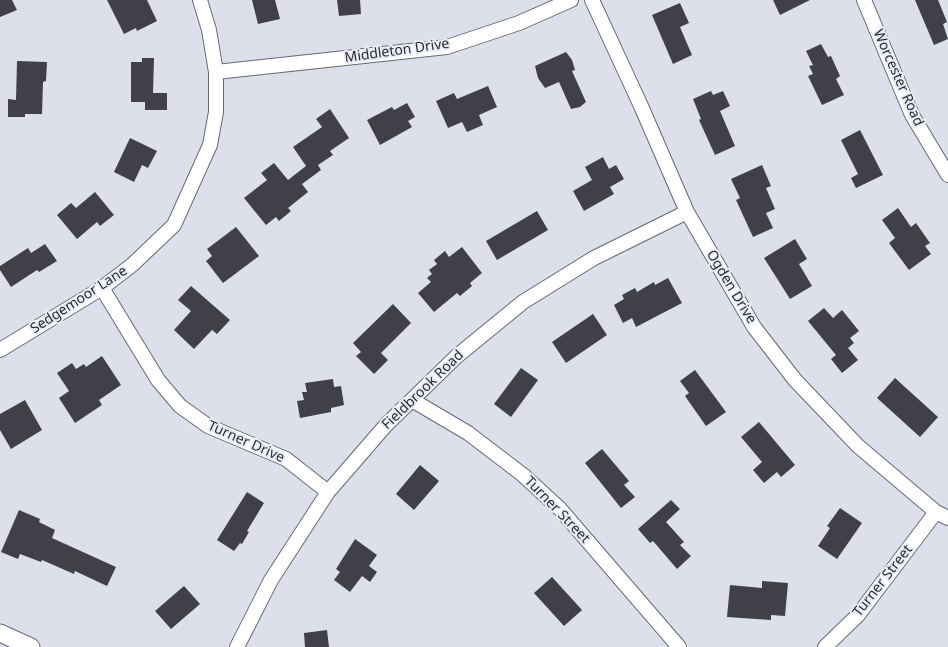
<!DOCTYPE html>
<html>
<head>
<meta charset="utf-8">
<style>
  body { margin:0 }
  canvas { display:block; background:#dde0eb }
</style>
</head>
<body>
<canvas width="948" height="647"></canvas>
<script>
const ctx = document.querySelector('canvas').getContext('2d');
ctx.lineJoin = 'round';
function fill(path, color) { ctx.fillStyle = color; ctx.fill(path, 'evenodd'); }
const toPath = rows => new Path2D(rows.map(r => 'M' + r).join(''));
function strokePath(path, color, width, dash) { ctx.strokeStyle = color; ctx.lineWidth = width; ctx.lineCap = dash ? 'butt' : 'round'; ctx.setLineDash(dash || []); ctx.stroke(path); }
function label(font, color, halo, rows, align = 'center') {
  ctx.font = font + ' "Noto Sans",sans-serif'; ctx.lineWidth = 4; ctx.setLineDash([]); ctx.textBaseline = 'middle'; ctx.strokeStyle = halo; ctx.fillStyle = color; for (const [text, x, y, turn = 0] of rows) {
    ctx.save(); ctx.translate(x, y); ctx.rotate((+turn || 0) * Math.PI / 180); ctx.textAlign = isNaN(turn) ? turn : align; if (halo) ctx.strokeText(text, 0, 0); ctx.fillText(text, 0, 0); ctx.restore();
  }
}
fill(toPath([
  [0,0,12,0,17,10,0,17],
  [107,0,147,0,157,21,137,31,136,28,124,34],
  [252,0,275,0,280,19,258,24],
  [337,0,360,0,361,14,339,16],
  [773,0,810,0,780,15],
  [915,0,938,0,947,22,943,24,948,39,934,45],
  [680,3,689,23,680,27,692,55,673,64,652,15],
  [821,44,828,57,831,56,840,76,836,79,844,95,822,105,808,76,813,74,809,66,813,65,806,51],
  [566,52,572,60,575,70,572,71,586,102,580,107,571,109,559,82,545,88,538,78,535,66],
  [142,58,154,58,153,93,167,93,167,110,145,110,145,102,131,102,131,62,142,62],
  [17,61,47,62,46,81,43,82,42,114,25,114,25,117,8,117,8,99,16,100],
  [488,86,497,107,479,115,483,125,467,132,462,122,448,128,436,101,454,93,457,99],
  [711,91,713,95,723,91,730,106,720,111,735,146,715,155,699,120,701,119,693,99],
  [407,103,415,117,408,121,412,127,380,145,367,120,392,107,394,110],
  [330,109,349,138,330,151,333,155,318,165,321,170,302,184,308,192,288,208,291,211,279,221,276,217,266,225,244,198,267,180,261,173,274,163,288,180,306,166,293,147,322,127,316,119],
  [860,130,883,175,856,188,851,178,858,174,841,140],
  [130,138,157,151,148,168,142,165,134,182,114,172],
  [603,157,609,169,616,165,624,179,610,187,614,194,584,211,573,191,592,180,585,167],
  [762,165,771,186,766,188,775,209,766,213,773,228,753,237,736,200,740,198,731,179],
  [95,192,114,215,100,226,97,222,77,239,57,215,71,203,76,208],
  [898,208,911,227,916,223,930,243,925,246,931,254,909,270,889,243,895,238,882,220],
  [537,211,548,230,497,260,486,241],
  [236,227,259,256,223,283,206,261,212,256,207,249],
  [795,239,807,259,799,264,812,286,790,299,764,258],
  [45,244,57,261,39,272,37,270,11,287,0,270,0,266,28,248,31,253],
  [462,247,482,273,470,283,472,286,460,296,457,293,434,312,418,293,431,282,427,278,432,274,429,270,437,264,434,260,445,251,449,257],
  [668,278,682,303,636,327,632,318,623,323,614,305,624,299,622,295,635,288,637,292,654,282,655,285],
  [191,286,230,320,217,334,212,330,194,349,174,330,191,311,178,300],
  [393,304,411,323,381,353,388,360,374,374,356,356,361,352,353,343],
  [824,308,833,318,842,310,859,331,850,338,854,343,848,348,858,360,842,373,831,359,836,355,808,321],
  [593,314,607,335,566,363,552,342],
  [102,356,121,385,99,400,102,405,75,423,59,398,69,391,57,373,72,363,76,369,84,364,86,367],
  [521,368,538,380,511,417,494,404],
  [695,370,726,412,706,426,685,396,689,393,680,381],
  [895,378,938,417,920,437,877,398],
  [333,379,334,387,341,386,344,405,331,408,331,412,300,418,297,401,304,400,302,392,307,392,305,383],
  [25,400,42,430,11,449,0,430,0,414],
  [759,422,795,465,781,477,777,472,764,483,753,470,762,462,741,437],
  [602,449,629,481,624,485,635,497,621,508,585,463],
  [420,465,439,481,414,510,396,494],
  [247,492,264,503,247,531,249,532,242,544,240,543,234,551,217,540],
  [671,500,680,509,666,522,684,542,680,545,691,556,677,569,653,541,650,543,638,529],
  [840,508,862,523,837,559,818,546,830,528,827,526],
  [19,510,40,519,39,522,55,530,52,538,116,567,107,586,75,571,74,574,42,560,41,562,20,554,18,559,1,552],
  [355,539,377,555,369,566,377,572,370,582,362,576,350,592,334,580,340,572,336,569],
  [552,577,582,610,564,626,534,593],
  [762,581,788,583,785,616,771,615,771,620,727,617,730,585,762,588],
  [184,586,200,604,171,629,155,611],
  [327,630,329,647,305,647,304,633]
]), '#413f48');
const minor = toPath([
  [592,0,641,106,687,212,754,327,795,380,858,446,936,512,948,518],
  [864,0,912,115,948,175],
  [216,72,447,47,519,23,571,0],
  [102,288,158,380,180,406,208,426,286,459,328,492],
  [0,350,102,288,132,265,174,225,210,145,216,112,216,72,209,30,200,0],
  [412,400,468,433,523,475,560,509,679,647],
  [237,647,271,580,328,492,386,425,457,356,523,302,594,258,687,212],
  [825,647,858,615,936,512]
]);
const tertiary = toPath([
  [0,633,31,647]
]);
strokePath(minor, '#666973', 16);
strokePath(tertiary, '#666973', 19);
strokePath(minor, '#fff', 14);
strokePath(tertiary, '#fff', 17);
label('14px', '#2a2c30', '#eaedf9', [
  ["Middleton Drive",397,51,-8],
  ["Worcester Road",898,78,66],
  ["Ogden Drive",731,287,59],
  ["Sedgemoor Lane",79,300,-33],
  ["Fieldbrook Road",423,390,-44],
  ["Turner Drive",246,442,24],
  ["Turner Street",557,510,46],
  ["Turner Street",883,581,-52]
]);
</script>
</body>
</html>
